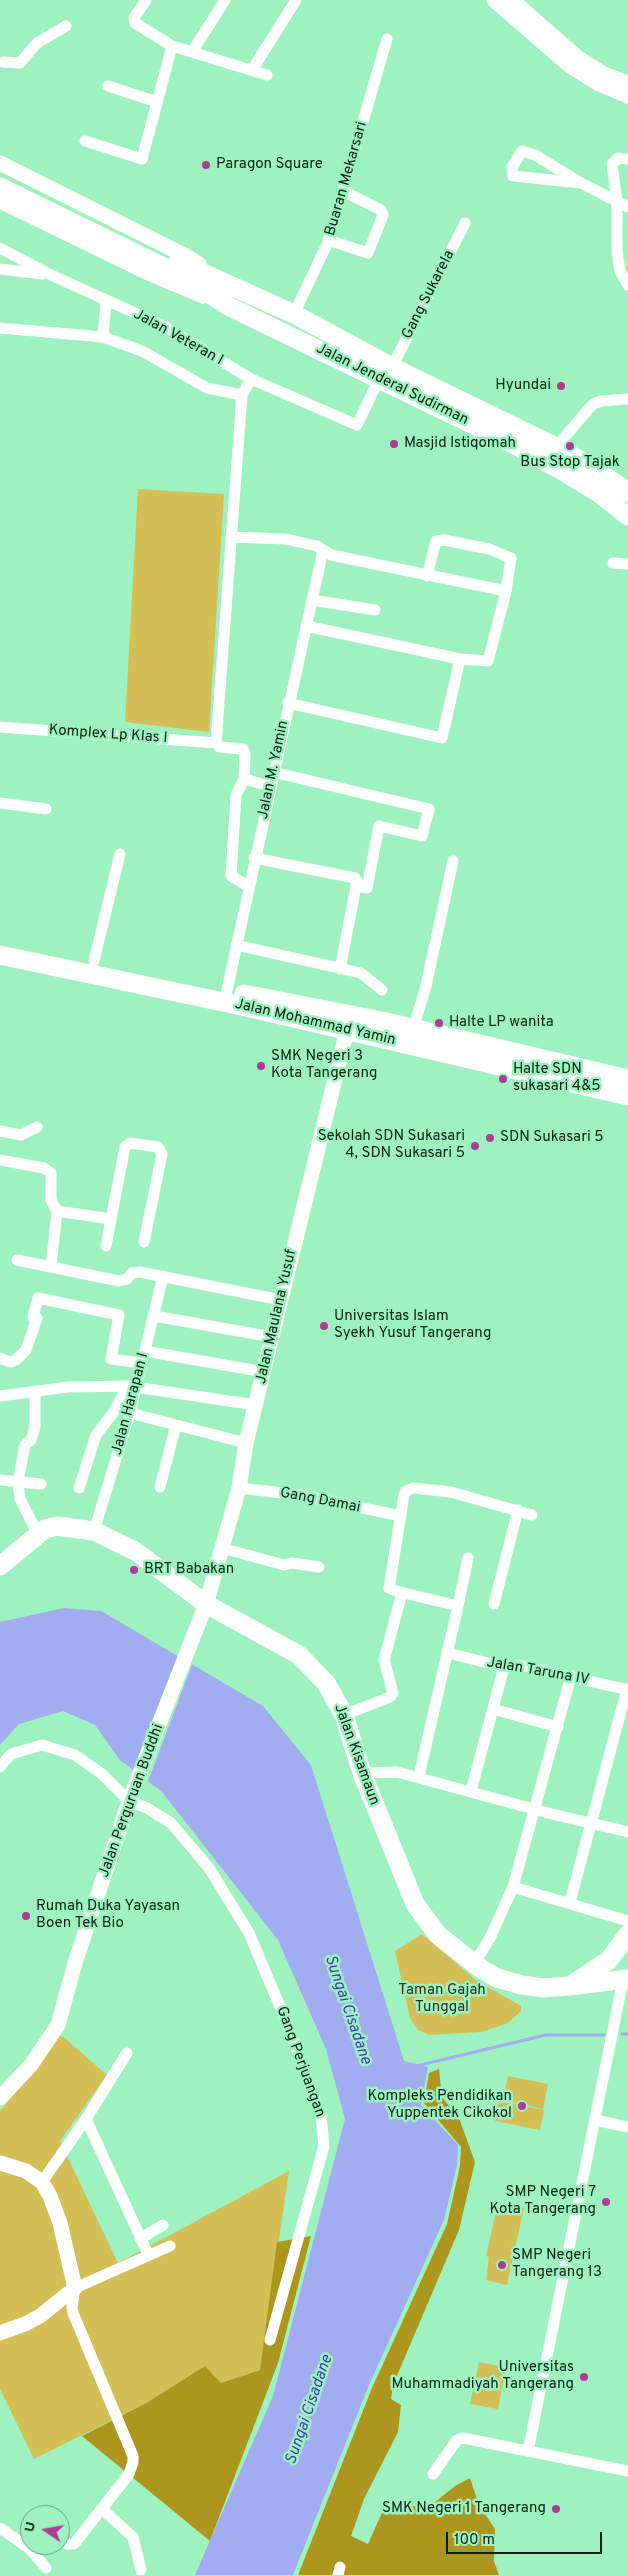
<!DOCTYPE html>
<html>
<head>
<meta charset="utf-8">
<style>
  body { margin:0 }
  #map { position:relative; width:628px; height:2575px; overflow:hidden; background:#9ef2c0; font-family:Overpass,sans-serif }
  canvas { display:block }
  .north { position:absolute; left:20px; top:2505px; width:50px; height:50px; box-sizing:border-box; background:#9ef2c0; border:1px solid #5f9f7a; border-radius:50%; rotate:282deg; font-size:14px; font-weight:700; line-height:20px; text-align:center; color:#002210 }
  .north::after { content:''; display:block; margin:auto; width:18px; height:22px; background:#ae3b95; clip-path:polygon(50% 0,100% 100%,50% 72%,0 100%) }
  .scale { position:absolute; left:446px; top:2532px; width:156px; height:22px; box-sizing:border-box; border:2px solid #002210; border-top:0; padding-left:6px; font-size:15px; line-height:18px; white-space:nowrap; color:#002210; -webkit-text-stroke:4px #9ef2c0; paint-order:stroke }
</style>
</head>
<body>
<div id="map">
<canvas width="628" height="2575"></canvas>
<div class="north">U</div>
<div class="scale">100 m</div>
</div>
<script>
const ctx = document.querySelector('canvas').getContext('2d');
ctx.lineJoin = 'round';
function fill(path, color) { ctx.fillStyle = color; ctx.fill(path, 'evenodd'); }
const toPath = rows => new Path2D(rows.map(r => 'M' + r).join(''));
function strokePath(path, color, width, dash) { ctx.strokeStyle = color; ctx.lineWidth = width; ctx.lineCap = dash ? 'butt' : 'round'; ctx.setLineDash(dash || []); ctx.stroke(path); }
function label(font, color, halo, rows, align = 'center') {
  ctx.font = font + ' Overpass,sans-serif'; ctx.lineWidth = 5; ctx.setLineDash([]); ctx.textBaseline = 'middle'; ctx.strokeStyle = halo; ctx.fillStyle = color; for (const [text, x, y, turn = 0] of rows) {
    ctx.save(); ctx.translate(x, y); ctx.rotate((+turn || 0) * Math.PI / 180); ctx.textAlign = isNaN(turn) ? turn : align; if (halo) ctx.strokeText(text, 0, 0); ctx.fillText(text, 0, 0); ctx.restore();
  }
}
fill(toPath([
  [138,489,224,494,209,732,125,722],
  [422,1934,477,1981,521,2006,521,2011,508,2023,481,2032,430,2035,418,2030,410,2018,395,1951],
  [60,2034,107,2075,60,2141,118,2263,289,2171,260,2370,221,2383,205,2367,148,2402,34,2459,0,2389,0,2111,36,2068],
  [508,2076,548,2084,543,2109,503,2100],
  [499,2101,544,2110,540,2130,495,2121],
  [498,2203,524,2208,507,2285,486,2280,489,2257,486,2256],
  [479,2362,506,2367,498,2409,470,2404]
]), '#d4be56');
fill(toPath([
  [439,2069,442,2097,459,2118,475,2162,459,2230,393,2385,391,2399,401,2405,398,2432,364,2499,351,2536,368,2544,384,2508,396,2509,434,2503,455,2486,470,2478,479,2505,495,2529,494,2561,499,2575,298,2575,372,2388,447,2224,460,2166,461,2147,424,2103,429,2073],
  [311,2236,278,2363,210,2541,82,2436,148,2402,205,2366,221,2383,260,2370,277,2242]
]), '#ad961d');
fill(toPath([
  [64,1608,101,1611,263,1706,311,1765,404,2061,428,2067,421,2105,458,2145,457,2165,444,2220,369,2385,293,2575,195,2575,273,2396,345,2119,326,2049,278,1940,162,1792,120,1760,95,1725,63,1711,19,1724,0,1745,0,1622]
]), '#a2acf0');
fill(toPath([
  [180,1654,193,1662,147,1784,134,1774]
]), '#9ef2c0');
strokePath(toPath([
  [622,2034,628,2034],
  [416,2066,546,2035,604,2035]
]), '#a2acf0', 3);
strokePath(toPath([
  [146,0,134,18,135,23,172,46,267,75],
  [192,52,225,0],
  [3,62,20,63,37,43,66,26],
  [252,70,296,0],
  [108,86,157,102],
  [85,141,142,159,172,46],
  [628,159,618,158,612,164,617,201,617,251,620,271,628,285],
  [581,183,513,176,512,167,522,151,535,155,581,183,628,207],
  [328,240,368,253,383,215,381,210,343,191],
  [0,248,51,275,166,327,251,379,357,425,379,379],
  [0,269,43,274],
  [294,314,328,242,387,39],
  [0,328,103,337,142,351,207,388,242,395,251,379],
  [103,337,106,301],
  [392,367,465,223],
  [242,395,216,743,219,747,243,749,245,754,244,779,270,786],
  [556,447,593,404,601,401,628,399],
  [231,537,286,539,317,546,331,555,506,591],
  [613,563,628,564],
  [312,600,375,610],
  [306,626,460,659,488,661,506,591,511,558,489,549,444,540,436,541,427,576],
  [288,703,442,738,460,659],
  [0,727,216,743],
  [273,772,429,809,422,836,379,826,367,888,356,886],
  [244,779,236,795,231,876,248,886],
  [0,803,46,809],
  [254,858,355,878,357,881,340,969],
  [236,945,361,973,382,990],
  [94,961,120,854],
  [227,990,323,550],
  [413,1029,426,986,453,861],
  [0,1131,21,1135,37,1127],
  [0,1160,44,1168,51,1173,51,1200,57,1211,51,1266],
  [57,1211,111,1219,125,1147,130,1143,158,1147,162,1154,144,1242],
  [106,1246,111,1219],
  [17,1260,119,1281,127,1279,132,1273,140,1272,281,1300],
  [154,1316,272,1337],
  [145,1351,264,1372],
  [0,1358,10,1362,16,1360,26,1350,37,1318,33,1317,38,1298,119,1315,111,1359,142,1363],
  [35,1391,35,1427,31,1440,25,1445,18,1481,20,1499,38,1534],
  [0,1396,68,1387,128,1386,256,1405],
  [130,1413,246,1443],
  [0,1480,41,1484],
  [160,1487,176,1425],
  [79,1488,96,1435,113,1413,128,1386],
  [239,1488,300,1495,401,1516],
  [94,1531,130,1413,163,1276],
  [222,1548,284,1565,292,1563,319,1567],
  [494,1604,518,1510],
  [458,1606,468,1558],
  [448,1653,504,1667,524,1666,628,1690],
  [493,1709,558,1727],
  [344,1715,390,1697,393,1693,384,1660,402,1593],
  [0,1767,11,1754,42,1745,75,1755,102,1774,129,1801,147,1808,171,1823,209,1868,249,1933,284,2016,321,2116,324,2146,270,2340],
  [362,1773,397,1772,552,1814,628,1832],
  [419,1776,458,1606,396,1591,389,1588,404,1495,406,1491,413,1488,451,1492,532,1515],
  [471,1791,504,1667],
  [513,1887,628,1921],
  [570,1902,627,1689],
  [474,1964,490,1938,513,1887,571,1676],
  [86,2119,127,2053],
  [595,2120,628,2127],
  [42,2182,86,2119,148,2254],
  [140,2239,163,2225],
  [528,2451,623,1980],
  [433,2474,457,2440,463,2438,628,2471],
  [102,2509,133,2537,141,2570],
  [0,2528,30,2549,46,2568],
  [60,2539,67,2544,74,2544,129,2474,133,2462,133,2456,73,2313,72,2308,75,2288,170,2246],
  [338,2575,340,2567]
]), '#fff', 11);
strokePath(toPath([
  [494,0,570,66,597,83,628,96],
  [512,0,577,57,604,74,628,83],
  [0,163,186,256,199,264],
  [0,201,144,271,203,296],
  [0,2098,31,2065,58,2025,75,1963,129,1801,206,1604,239,1488,246,1443,347,1030],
  [0,2163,26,2171,42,2182,50,2196,60,2223,75,2288,40,2316,25,2324,0,2333]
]), '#fff', 15);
strokePath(toPath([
  [0,187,178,274,230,307,515,445,566,473,600,494,628,516],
  [178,262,294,314,392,367,556,447,587,464,628,492],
  [0,955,242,1006,628,1096],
  [244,994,382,1021,628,1079],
  [0,1566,45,1529,57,1526,94,1531,135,1551,206,1604,299,1655,326,1683,344,1715,362,1773,415,1904,438,1935,480,1968,497,1978,522,1985,543,1988,569,1986,628,1979],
  [573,1984,609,1960,628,1934]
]), '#fff', 19);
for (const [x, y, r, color] of [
  [206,165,5,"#ae3b95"],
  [561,386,5,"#ae3b95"],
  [394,444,5,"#ae3b95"],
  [570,446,5,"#ae3b95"],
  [439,1023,5,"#ae3b95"],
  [261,1066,5,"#ae3b95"],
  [503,1079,5,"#ae3b95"],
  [490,1138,5,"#ae3b95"],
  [475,1146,5,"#ae3b95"],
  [324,1326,5,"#ae3b95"],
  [134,1570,5,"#ae3b95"],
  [26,1916,5,"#ae3b95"],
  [522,2106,5,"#ae3b95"],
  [606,2202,5,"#ae3b95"],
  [502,2265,5,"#ae3b95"],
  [584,2377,5,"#ae3b95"],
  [556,2509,5,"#ae3b95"]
]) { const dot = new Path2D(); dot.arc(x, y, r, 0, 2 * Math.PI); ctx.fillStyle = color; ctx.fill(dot); strokePath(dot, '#9ef2c0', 2); }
label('15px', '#002210', '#9ef2c0', [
  ["Paragon Square",216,165],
  ["Hyundai",551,386,"right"],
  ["Masjid Istiqomah",404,444],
  ["Bus Stop Tajak",570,463,"center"],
  ["Halte LP wanita",449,1023],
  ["SMK Negeri 3",271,1057],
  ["Kota Tangerang",271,1074],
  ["Halte SDN",513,1070],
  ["sukasari 4&5",513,1087],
  ["Sekolah SDN Sukasari",465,1137,"right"],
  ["4, SDN Sukasari 5",465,1154,"right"],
  ["SDN Sukasari 5",500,1138],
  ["Universitas Islam",334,1317],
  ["Syekh Yusuf Tangerang",334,1334],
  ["BRT Babakan",144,1570],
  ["Rumah Duka Yayasan",36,1907],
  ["Boen Tek Bio",36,1924],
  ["Kompleks Pendidikan",512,2097,"right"],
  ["Yuppentek Cikokol",512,2114,"right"],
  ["SMP Negeri 7",596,2193,"right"],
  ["Kota Tangerang",596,2210,"right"],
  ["SMP Negeri",512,2256],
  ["Tangerang 13",512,2273],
  ["Universitas",574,2368,"right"],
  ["Muhammadiyah Tangerang",574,2385,"right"],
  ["SMK Negeri 1 Tangerang",546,2509,"right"]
], 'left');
label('15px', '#002210', '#9ef2c0', [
  ["Buaran Mekarsari",347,179,-74],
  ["Gang Sukarela",429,295,-63],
  ["Jalan Veteran I",178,338,29],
  ["Jalan Jenderal Sudirman",392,385,26],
  ["Komplex Lp Klas I",108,735,4],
  ["Jalan M. Yamin",274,770,-78],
  ["Jalan Mohammad Yamin",315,1023,13],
  ["Jalan Maulana Yusuf",277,1317,-77],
  ["Jalan Harapan I",131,1404,-75],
  ["Gang Damai",320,1501,11],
  ["Jalan Taruna IV",538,1672,10],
  ["Jalan Kisamaun",356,1755,70],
  ["Jalan Perguruan Buddhi",132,1801,-70],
  ["Gang Perjuangan",300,2062,70]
]);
label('15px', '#2f2a12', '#9ef2c0', [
  ["Taman Gajah",442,1991],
  ["Tunggal",442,2008]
]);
label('italic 16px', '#4039ba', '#9ef2c0', [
  ["Sungai Cisadane",347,2010,71],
  ["Sungai Cisadane",310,2410,-71]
]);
</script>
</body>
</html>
